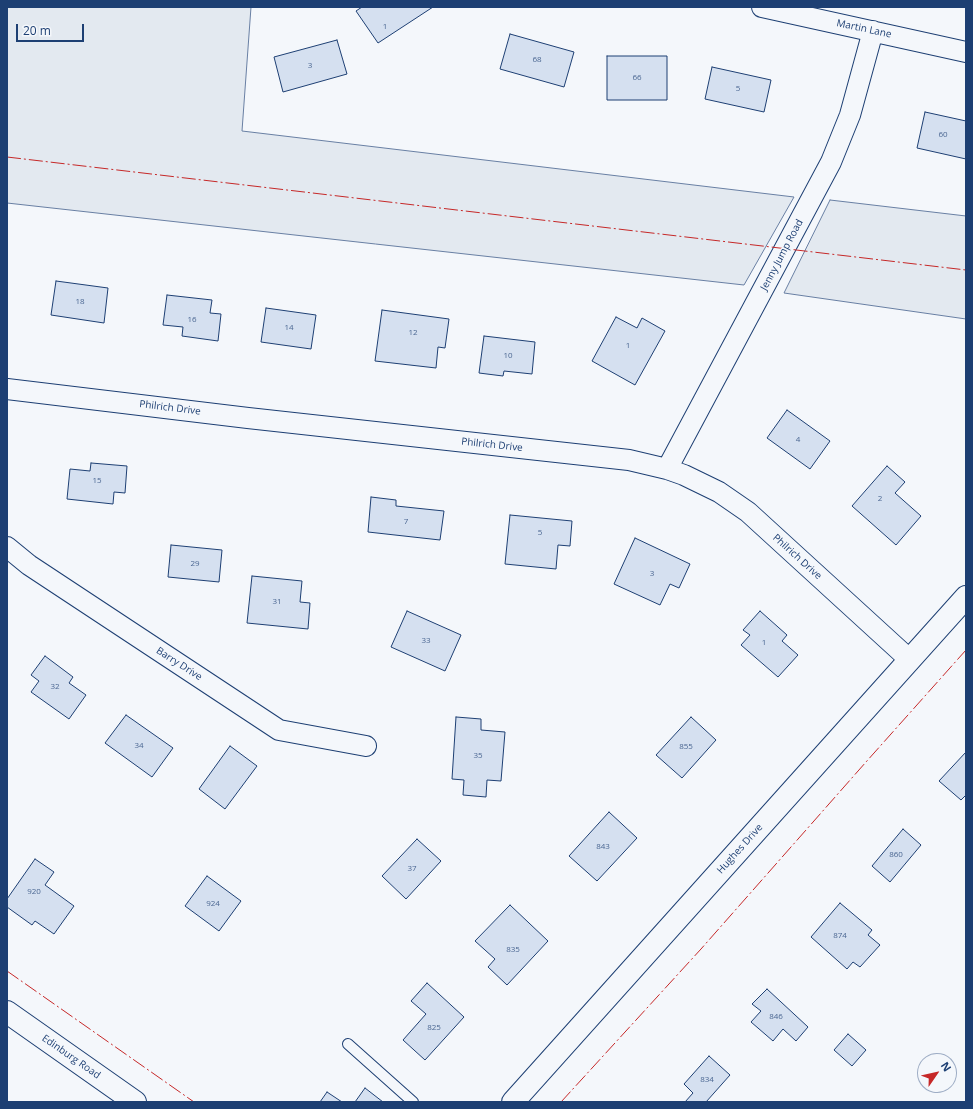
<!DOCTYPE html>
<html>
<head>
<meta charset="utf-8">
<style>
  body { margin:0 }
  #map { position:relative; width:973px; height:1109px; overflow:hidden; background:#f4f7fb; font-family:"Open Sans",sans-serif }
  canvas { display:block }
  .frame { position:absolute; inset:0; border:8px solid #1d3f73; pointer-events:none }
  .north { position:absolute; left:917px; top:1053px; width:40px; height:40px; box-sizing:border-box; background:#f4f7fb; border:1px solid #9eadc5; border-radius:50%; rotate:56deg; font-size:11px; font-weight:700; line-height:16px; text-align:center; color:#1d3f73 }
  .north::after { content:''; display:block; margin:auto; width:14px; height:18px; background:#c62828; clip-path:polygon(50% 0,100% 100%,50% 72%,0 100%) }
  .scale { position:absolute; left:16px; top:24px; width:68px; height:18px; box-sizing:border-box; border:2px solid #1d3f73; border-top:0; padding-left:5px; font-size:12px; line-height:14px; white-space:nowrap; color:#1d3f73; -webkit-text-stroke:3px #f4f7fb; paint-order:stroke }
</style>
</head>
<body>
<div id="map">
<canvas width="973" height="1109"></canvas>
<div class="frame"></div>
<div class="north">N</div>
<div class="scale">20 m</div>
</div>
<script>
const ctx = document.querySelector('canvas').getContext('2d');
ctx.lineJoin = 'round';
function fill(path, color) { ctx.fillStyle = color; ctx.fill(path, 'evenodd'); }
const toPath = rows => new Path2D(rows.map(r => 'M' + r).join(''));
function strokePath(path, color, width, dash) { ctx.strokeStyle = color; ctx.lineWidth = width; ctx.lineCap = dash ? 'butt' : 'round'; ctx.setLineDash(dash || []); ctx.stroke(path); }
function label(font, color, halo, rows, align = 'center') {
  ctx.font = font + ' "Open Sans",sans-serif'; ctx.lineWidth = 3; ctx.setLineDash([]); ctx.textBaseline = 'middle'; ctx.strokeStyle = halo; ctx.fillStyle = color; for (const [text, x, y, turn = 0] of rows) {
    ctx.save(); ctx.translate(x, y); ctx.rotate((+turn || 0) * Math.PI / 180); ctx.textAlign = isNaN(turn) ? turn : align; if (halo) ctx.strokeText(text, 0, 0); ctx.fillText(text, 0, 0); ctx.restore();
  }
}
const green = toPath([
  [7,7,251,7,242,131,794,197,744,285,7,203,7,7],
  [830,200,966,216,966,319,784,293,830,200]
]);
fill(green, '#e3e9f0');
strokePath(green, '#687fa3', 1);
const building = toPath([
  [362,7,433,7,378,43,356,11,362,7],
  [510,34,574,52,564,87,500,69,510,34],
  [337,40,347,74,283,92,274,57,337,40],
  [607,56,667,56,667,100,607,100,607,56],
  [712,67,771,80,764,112,705,99,712,67],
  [925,112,966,121,966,159,917,148,925,112],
  [56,281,108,288,104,323,51,315,56,281],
  [167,295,212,300,210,313,221,314,218,341,182,336,183,327,163,325,167,295],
  [266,308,316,315,311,349,261,342,266,308],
  [382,310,449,319,445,348,438,347,436,368,375,361,382,310],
  [616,317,637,328,642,318,665,331,635,385,592,361,616,317],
  [484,336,535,342,532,374,504,371,503,376,479,373,484,336],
  [787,410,830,441,810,469,767,438,787,410],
  [91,463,127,466,125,493,114,492,113,504,67,499,70,469,90,471,91,463],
  [887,466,905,482,895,493,921,516,896,545,852,506,887,466],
  [371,497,396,500,396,506,444,511,440,540,368,532,371,497],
  [510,515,572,521,570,546,558,545,556,569,505,564,510,515],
  [635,538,690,564,679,588,670,584,660,605,614,584,635,538],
  [171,545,222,550,219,582,168,577,171,545],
  [252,576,302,581,300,602,310,603,308,629,247,623,252,576],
  [407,611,461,635,445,671,391,647,407,611],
  [760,611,787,635,782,641,798,655,778,677,741,645,750,635,743,630,760,611],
  [45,656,73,677,69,683,86,695,69,719,31,692,39,681,31,675,45,656],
  [126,715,173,748,152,777,105,743,126,715],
  [456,717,481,719,481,730,505,732,501,781,487,780,486,797,463,795,464,780,452,779,456,717],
  [691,717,716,740,682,778,656,755,691,717],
  [230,746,257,766,225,809,199,789,230,746],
  [966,752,966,795,961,800,939,781,966,752],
  [609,812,637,838,597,881,569,856,609,812],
  [903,829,921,845,890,882,872,866,903,829],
  [417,839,441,861,406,899,382,876,417,839],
  [35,859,54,872,45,885,74,906,54,934,35,921,32,925,7,907,7,899,35,859],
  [207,876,241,901,219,931,185,906,207,876],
  [840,903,872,930,868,935,880,945,860,967,853,962,847,969,811,937,840,903],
  [510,905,548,941,507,985,488,967,495,959,475,941,510,905],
  [427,983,464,1017,425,1060,403,1040,426,1014,411,1001,427,983],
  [767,989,808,1027,796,1041,783,1029,773,1041,751,1022,761,1011,752,1004,767,989],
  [848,1034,866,1050,852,1066,834,1050,848,1034],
  [709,1056,730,1075,706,1102,685,1102,693,1093,684,1084,709,1056],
  [365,1088,383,1102,355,1102,365,1088],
  [327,1092,342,1102,320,1102,327,1092]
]);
fill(building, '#d5e0f0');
strokePath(building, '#1d3f73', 1);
const service = toPath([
  [348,1044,413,1102]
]);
const minor = toPath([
  [762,7,966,52],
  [7,389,248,418,629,460,667,469,684,475,719,492,748,512,910,660],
  [667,469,831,162,850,115,873,31],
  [7,547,29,565,279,730,366,746]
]);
const tertiary = toPath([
  [513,1102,966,597]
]);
const secondary = toPath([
  [7,1012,135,1102]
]);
strokePath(service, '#1d3f73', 12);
strokePath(minor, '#1d3f73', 22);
strokePath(tertiary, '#1d3f73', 24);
strokePath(secondary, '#1d3f73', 24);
strokePath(service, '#f4f7fb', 10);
strokePath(minor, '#f4f7fb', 20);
strokePath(tertiary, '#f4f7fb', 22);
strokePath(secondary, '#f4f7fb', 22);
strokePath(toPath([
  [7,157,966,270],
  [7,971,194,1102],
  [561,1102,701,949,866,762,966,650]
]), '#c62828', 1, [14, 3, 2, 3]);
label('8px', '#4b6792', null, [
  ["1",385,27],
  ["68",537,60],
  ["3",310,66],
  ["66",637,78],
  ["5",738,89],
  ["60",943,135],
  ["18",80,302],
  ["16",192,320],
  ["14",289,328],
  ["12",413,333],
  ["1",628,346],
  ["10",508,356],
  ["4",798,440],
  ["15",97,481],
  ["2",880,499],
  ["7",406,522],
  ["5",540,533],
  ["29",195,564],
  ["3",652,574],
  ["31",277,602],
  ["33",426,641],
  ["1",764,643],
  ["32",55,687],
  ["34",139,746],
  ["855",686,747],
  ["35",478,756],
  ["843",603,847],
  ["860",896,855],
  ["37",412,869],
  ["920",34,892],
  ["924",213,904],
  ["874",840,936],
  ["835",513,950],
  ["846",776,1017],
  ["825",434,1028],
  ["834",707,1080]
]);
label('10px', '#1d3f73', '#f4f7fb', [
  ["Martin Lane",864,29,12],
  ["Jenny Jump Road",782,255,-62],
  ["Philrich Drive",170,408,7],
  ["Philrich Drive",492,445,6],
  ["Philrich Drive",797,557,42],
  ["Barry Drive",179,664,33],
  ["Hughes Drive",740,849,-48],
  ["Edinburg Road",71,1057,35]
]);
</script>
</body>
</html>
